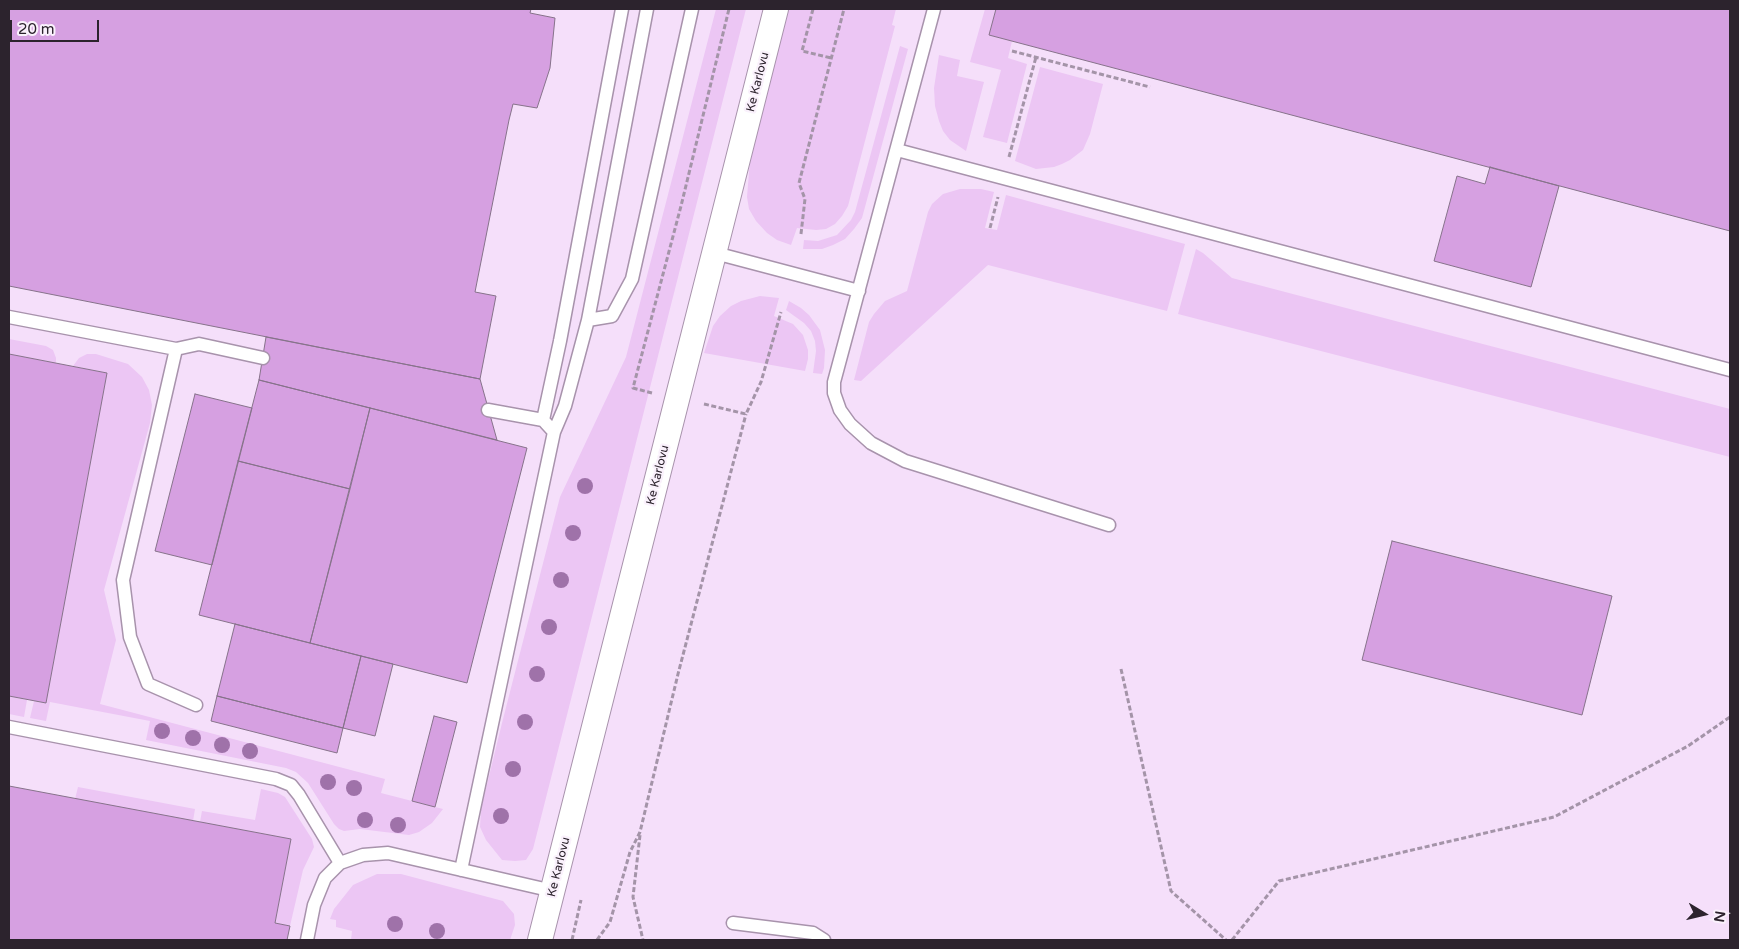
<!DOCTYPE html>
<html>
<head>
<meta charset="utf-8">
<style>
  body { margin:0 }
  #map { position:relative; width:1739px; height:949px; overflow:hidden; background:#f5dffa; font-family:"Varela Round",sans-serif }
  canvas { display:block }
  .frame { position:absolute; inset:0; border:10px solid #2c232d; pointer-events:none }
  .north { position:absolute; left:1679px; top:889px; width:50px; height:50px; -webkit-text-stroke:4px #faf1fc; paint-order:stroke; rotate:99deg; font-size:14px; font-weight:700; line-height:20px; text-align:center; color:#2c232d }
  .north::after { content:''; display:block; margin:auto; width:18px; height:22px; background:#2c232d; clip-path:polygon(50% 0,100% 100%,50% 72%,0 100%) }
  .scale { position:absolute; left:10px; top:20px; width:89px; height:22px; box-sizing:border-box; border:2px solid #2c232d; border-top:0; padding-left:6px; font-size:15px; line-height:18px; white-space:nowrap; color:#2c232d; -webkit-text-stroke:4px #faf1fc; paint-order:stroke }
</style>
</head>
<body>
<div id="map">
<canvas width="1739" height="949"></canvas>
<div class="frame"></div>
<div class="north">N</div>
<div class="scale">20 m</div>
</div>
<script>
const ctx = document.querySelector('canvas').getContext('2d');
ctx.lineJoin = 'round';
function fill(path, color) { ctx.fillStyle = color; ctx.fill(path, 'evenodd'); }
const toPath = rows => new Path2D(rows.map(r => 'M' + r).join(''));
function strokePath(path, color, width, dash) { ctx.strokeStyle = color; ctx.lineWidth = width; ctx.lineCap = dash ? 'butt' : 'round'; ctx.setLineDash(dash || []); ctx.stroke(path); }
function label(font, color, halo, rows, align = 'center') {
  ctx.font = font + ' "Varela Round",sans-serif'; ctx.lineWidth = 4.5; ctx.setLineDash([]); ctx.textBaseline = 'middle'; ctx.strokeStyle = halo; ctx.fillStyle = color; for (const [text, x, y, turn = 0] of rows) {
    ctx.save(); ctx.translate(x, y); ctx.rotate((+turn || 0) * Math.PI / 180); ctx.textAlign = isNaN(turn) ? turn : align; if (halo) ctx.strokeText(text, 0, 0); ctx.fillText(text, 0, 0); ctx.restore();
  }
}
fill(toPath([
  [716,9,746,9,533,849,526,860,515,861,502,860,486,840,480,827,481,809,502,723,560,497,626,357],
  [788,9,896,9,892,25,895,26,848,206,842,216,835,224,826,229,816,230,797,228,791,245,777,240,767,233,756,221,749,209,747,197,750,160],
  [985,9,996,9,989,35,1012,41,1008,58,1027,64,1007,143,983,137,1001,70,970,62],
  [900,46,908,49,862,218,854,229,845,239,833,245,822,249,803,249,804,240,818,241,837,235,851,220,855,212],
  [939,55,960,60,957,76,984,82,966,151,950,140,943,131,939,121,935,106,934,88],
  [1040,67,1103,84,1090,134,1083,150,1070,160,1062,164,1054,167,1036,169,1015,161],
  [960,189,981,189,994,192,985,228,997,230,1006,195,1185,244,1167,311,988,265,861,381,854,380,869,322,874,314,885,301,907,291,928,212,932,204,943,194],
  [1196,249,1203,253,1232,278,1730,409,1730,457,1178,314],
  [760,296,779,298,774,316,793,324,803,335,808,350,808,359,805,371,704,353,713,326,720,316,731,306,741,301],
  [789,301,801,308,809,315,820,330,825,350,824,368,822,374,813,373,816,351,815,341,811,331,804,323,786,310],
  [9,339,46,346,53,350,56,358,56,363,9,354],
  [87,354,96,354,128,364,142,377,149,390,152,405,150,423,104,590,116,640,100,704,385,779,381,793,443,809,432,823,419,832,409,835,360,829,344,831,339,829,334,824,308,783,296,772,286,768,146,740,150,721,50,702,46,721,30,718,34,701,46,703,107,373,73,366,79,358],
  [9,696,27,700,24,717,9,714],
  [78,787,195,809,193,821,75,799],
  [261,789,278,793,285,797,312,839,314,847,303,870,290,926,275,923,291,839,200,822,202,811,255,820],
  [377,874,401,874,503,901,514,914,515,925,510,940,351,940,352,931,336,927,336,920,330,919,334,909,353,885]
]), '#ecc6f4');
const building = toPath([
  [9,9,531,9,530,13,555,18,550,68,537,108,513,104,509,120,475,292,496,296,480,379,9,286,9,9],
  [996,9,1730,9,1730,231,989,35,996,9],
  [1490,167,1559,186,1531,287,1434,261,1457,176,1485,184,1490,167],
  [266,337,480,379,497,440,259,380,266,337],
  [9,354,107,373,46,703,9,696,9,354],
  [259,380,370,408,350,489,238,461,259,380],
  [195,394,252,408,212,565,155,551,195,394],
  [370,408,527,448,467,683,310,643,370,408],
  [238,461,350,489,310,643,199,615,238,461],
  [1392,541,1612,596,1582,715,1362,660,1392,541],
  [235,624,361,656,343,728,217,696,235,624],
  [361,656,393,664,375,736,343,728,361,656],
  [217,696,343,728,337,753,211,721,217,696],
  [434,716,457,722,435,807,412,801,434,716],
  [9,786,291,839,275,923,290,926,287,940,9,940,9,786]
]);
fill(building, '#d6a0e1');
strokePath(building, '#86728a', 1);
const service = toPath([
  [934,9,834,382,834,393,840,410,850,424,871,443,905,461,1109,525],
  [897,150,1730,370],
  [715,253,859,291],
  [9,317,176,349],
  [588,320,612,316,632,279,692,9],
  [543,420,560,341,622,9],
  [554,432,565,406,588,320,647,9],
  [196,705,148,684,130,637,123,580,176,349,199,344,263,358],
  [9,727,276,779,291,785,299,795,340,863],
  [461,870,554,432,543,420,488,410],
  [733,923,813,933,824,940],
  [307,940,314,905,325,878,340,863,363,855,388,853,553,891]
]);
const minor = toPath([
  [540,940,776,9]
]);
strokePath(service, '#a893ac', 15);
strokePath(minor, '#a893ac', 26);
strokePath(toPath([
  [813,9,802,51,831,58],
  [1012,51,1150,87],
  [1009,157,1036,57],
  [990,228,998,197],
  [801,234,805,199,799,183,844,9],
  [652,393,633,388,681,206,729,9],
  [704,404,746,414,761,382,781,312],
  [1121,669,1171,891,1226,940],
  [640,835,633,897,643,940],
  [572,940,581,900],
  [597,940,610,922,630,852,640,832,678,674,746,414],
  [1232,940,1279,881,1554,817,1688,746,1730,717]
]), '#a494a8', 3, [5, 2.5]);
strokePath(service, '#fff', 12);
strokePath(minor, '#fff', 24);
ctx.fillStyle = '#9f72a9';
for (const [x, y] of [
  [585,486],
  [573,533],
  [561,580],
  [549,627],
  [537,674],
  [525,722],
  [162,731],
  [193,738],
  [222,745],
  [250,751],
  [513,769],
  [328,782],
  [354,788],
  [501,816],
  [365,820],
  [398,825],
  [395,924],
  [437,931]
]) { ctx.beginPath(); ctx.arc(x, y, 8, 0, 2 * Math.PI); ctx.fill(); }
label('12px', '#2c232d', '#faf1fc', [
  ["Ke Karlovu",758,82,-76],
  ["Ke Karlovu",658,475,-76],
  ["Ke Karlovu",559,867,-76]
]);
</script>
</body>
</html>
